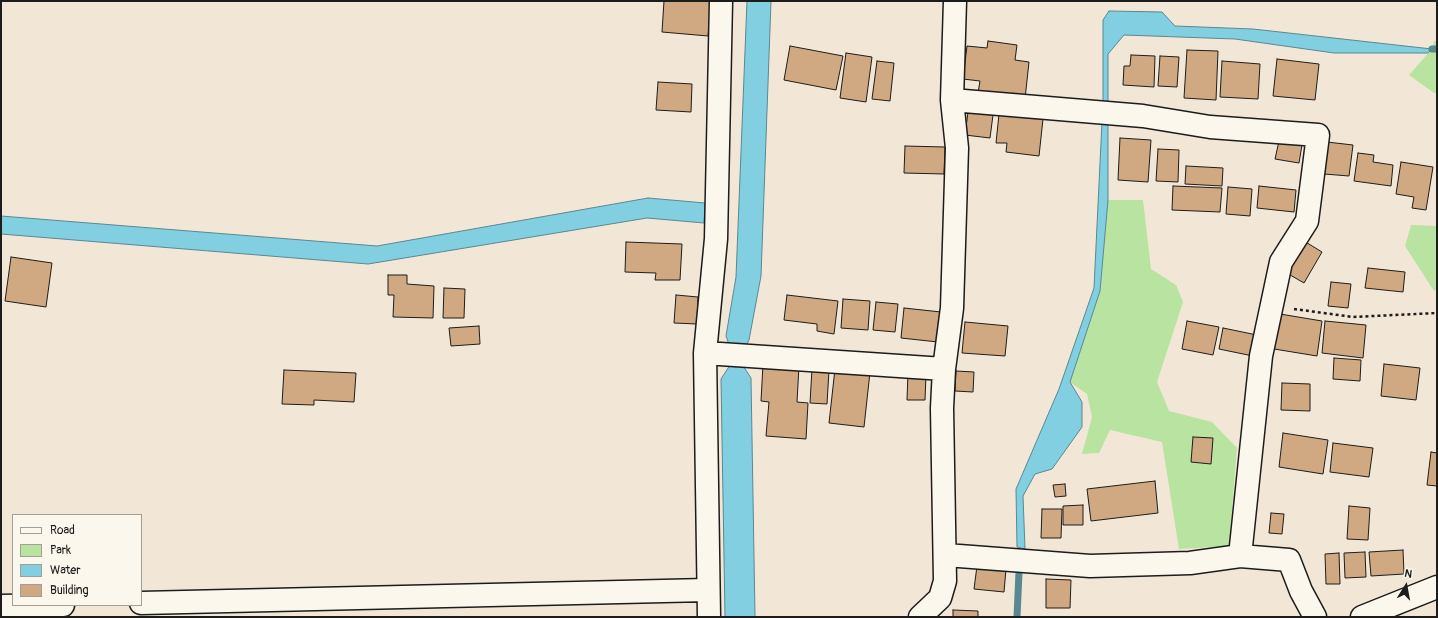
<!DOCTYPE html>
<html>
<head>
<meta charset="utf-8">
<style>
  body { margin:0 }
  #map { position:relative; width:1438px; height:618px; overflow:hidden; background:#f2e7d7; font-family:Pangolin,sans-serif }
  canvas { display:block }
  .frame { position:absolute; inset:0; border:2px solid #1c1c1c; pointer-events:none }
  .legend { position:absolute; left:12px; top:514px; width:130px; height:92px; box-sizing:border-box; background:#fbf7ec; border:1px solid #a29f99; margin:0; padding:5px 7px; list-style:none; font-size:12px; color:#1c1c1c }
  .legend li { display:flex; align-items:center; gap:8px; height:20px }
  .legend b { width:20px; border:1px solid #a29f99 }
  .north { position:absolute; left:1386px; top:566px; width:40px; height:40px; -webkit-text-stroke:3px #fbf7ec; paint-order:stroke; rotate:11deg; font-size:11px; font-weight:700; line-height:16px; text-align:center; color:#1c1c1c }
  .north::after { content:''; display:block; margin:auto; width:14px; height:18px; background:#1c1c1c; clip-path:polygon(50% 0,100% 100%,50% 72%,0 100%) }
</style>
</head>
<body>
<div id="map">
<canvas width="1438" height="618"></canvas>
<div class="frame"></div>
<ul class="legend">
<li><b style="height:5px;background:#fbf7ec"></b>Road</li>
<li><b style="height:11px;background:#b9e3a0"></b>Park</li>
<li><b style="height:11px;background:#81cfe0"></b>Water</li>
<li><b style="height:11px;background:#d0a982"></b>Building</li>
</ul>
<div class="north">N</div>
</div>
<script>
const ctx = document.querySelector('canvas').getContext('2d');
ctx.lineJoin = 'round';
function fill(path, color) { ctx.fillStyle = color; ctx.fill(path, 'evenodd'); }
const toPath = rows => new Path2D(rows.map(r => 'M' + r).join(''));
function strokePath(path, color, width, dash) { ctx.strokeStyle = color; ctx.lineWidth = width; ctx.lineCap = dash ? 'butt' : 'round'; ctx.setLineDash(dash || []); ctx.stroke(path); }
fill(toPath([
  [1434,41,1437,41,1437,93,1434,93,1409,75,1432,49],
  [1108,200,1143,200,1151,269,1176,285,1183,302,1157,382,1169,411,1212,422,1237,448,1229,546,1179,549,1162,442,1110,430,1099,453,1082,454,1092,417,1087,394,1070,382,1100,291],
  [1411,225,1437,226,1437,290,1434,291,1405,246]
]), '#b9e3a0');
const water = toPath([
  [747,1,771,1,761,276,749,340,744,350,742,364,751,378,755,617,725,617,721,379,732,362,731,350,726,336,736,277,747,1],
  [1109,11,1162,12,1175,26,1253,29,1432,49,1428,53,1334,53,1235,39,1124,35,1108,54,1108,200,1100,291,1070,382,1082,402,1082,427,1052,469,1035,474,1023,496,1025,549,1017,547,1016,489,1059,389,1094,288,1103,101,1103,20,1109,11],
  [648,198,705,203,704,223,647,218,368,264,1,234,1,216,377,246,648,198]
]);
fill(water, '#81cfe0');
strokePath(water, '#598792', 1);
strokePath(toPath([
  [1432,49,1437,49],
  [1017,617,1019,572]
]), '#598792', 7);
const building = toPath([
  [664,1,711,1,708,36,662,32,664,1],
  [988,41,1017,45,1015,60,1029,62,1025,99,978,93,980,81,963,79,967,46,987,48,988,41],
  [790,46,843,56,836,90,784,80,790,46],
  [1187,50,1218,51,1216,100,1184,98,1187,50],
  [846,53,872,57,866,102,840,98,846,53],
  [1131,55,1155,56,1154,87,1123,85,1124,66,1130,66,1131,55],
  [1160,56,1179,57,1177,87,1158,86,1160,56],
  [1277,59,1319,64,1315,100,1273,96,1277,59],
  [877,61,894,63,890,101,872,99,877,61],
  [1222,61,1260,64,1258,99,1220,97,1222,61],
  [658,82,692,84,691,112,656,110,658,82],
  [968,112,993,115,990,138,965,135,968,112],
  [999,114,1043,119,1039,156,1006,152,1007,143,996,143,999,114],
  [1120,138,1151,140,1148,182,1118,180,1120,138],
  [1279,141,1302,145,1299,163,1275,159,1279,141],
  [1327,142,1353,145,1349,176,1324,174,1327,142],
  [905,146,945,147,944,174,904,173,905,146],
  [1158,149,1179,150,1178,182,1156,181,1158,149],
  [1358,153,1374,155,1373,162,1393,165,1391,186,1354,181,1358,153],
  [1401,162,1433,167,1426,210,1412,208,1414,197,1396,194,1401,162],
  [1186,166,1223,168,1222,186,1185,184,1186,166],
  [1173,186,1222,188,1220,212,1172,210,1173,186],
  [1259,186,1296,190,1294,212,1257,208,1259,186],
  [1228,187,1252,189,1250,216,1226,214,1228,187],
  [1304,241,1322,252,1304,283,1285,272,1304,241],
  [626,242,682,244,680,280,655,280,656,273,625,272,626,242],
  [11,257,52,263,46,307,5,301,11,257],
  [1368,268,1405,272,1403,292,1365,288,1368,268],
  [388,275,407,275,407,284,434,286,433,318,393,317,394,295,388,295,388,275],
  [1331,282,1351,284,1348,308,1328,306,1331,282],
  [444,288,465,289,464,318,443,318,444,288],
  [676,295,698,297,697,324,674,323,676,295],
  [787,295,838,301,834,334,817,331,817,324,784,320,787,295],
  [843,299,870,301,868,330,841,328,843,299],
  [876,302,898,304,895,332,873,330,876,302],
  [904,308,941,312,938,342,901,338,904,308],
  [1280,314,1322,321,1317,356,1274,349,1280,314],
  [1187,321,1219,327,1213,355,1182,349,1187,321],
  [1325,321,1366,325,1363,358,1322,353,1325,321],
  [965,322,1008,326,1005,356,962,353,965,322],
  [479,326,480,344,451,346,449,328,479,326],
  [1223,328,1257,335,1253,356,1219,349,1223,328],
  [1334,358,1361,360,1360,381,1333,379,1334,358],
  [763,364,799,366,797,402,808,403,806,439,766,436,769,402,761,401,763,364],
  [1384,364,1420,368,1416,400,1381,396,1384,364],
  [812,369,829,370,827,404,810,403,812,369],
  [835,369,870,372,864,427,829,423,835,369],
  [284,370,356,373,354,402,314,400,314,405,282,404,284,370],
  [956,371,974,372,973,392,955,391,956,371],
  [908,373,926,374,925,400,907,400,908,373],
  [1282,383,1310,384,1310,411,1281,410,1282,383],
  [1283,433,1328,440,1323,474,1279,467,1283,433],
  [1193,437,1213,438,1211,464,1191,462,1193,437],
  [1333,443,1373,448,1369,477,1330,472,1333,443],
  [1431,452,1437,453,1437,486,1427,485,1431,452],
  [1155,481,1158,513,1091,521,1087,489,1155,481],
  [1065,484,1066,496,1055,497,1053,485,1065,484],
  [1083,505,1083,525,1063,525,1063,506,1083,505],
  [1349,506,1370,508,1368,540,1347,539,1349,506],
  [1042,509,1062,509,1061,538,1041,538,1042,509],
  [1271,513,1284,514,1282,534,1269,533,1271,513],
  [1403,550,1404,574,1371,576,1369,552,1403,550],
  [1365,552,1366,577,1345,578,1344,553,1365,552],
  [1339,553,1340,584,1326,584,1325,554,1339,553],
  [977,566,1006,569,1004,592,974,589,977,566],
  [1046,579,1071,580,1070,608,1046,608,1046,579],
  [953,610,978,611,978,617,953,617,953,610]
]);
fill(building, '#d0a982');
strokePath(building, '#1c1c1c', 1);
const minor = toPath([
  [952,100,1143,116,1210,127,1318,135,1307,221,1281,262,1261,356,1240,556],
  [705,353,944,369],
  [946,555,1090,566,1190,563,1240,556,1289,560,1301,591,1315,617],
  [141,603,707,590],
  [1,606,63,605],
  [709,617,705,353,716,239,721,1],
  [920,617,940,598,945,581,942,408,944,369,952,308,957,148,952,100,955,1],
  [1362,617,1437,587]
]);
strokePath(minor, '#1c1c1c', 25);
strokePath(toPath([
  [1294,309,1353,317,1437,313]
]), '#1c1c1c', 2.5, [3, 3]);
strokePath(minor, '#fbf7ec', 22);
</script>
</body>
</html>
